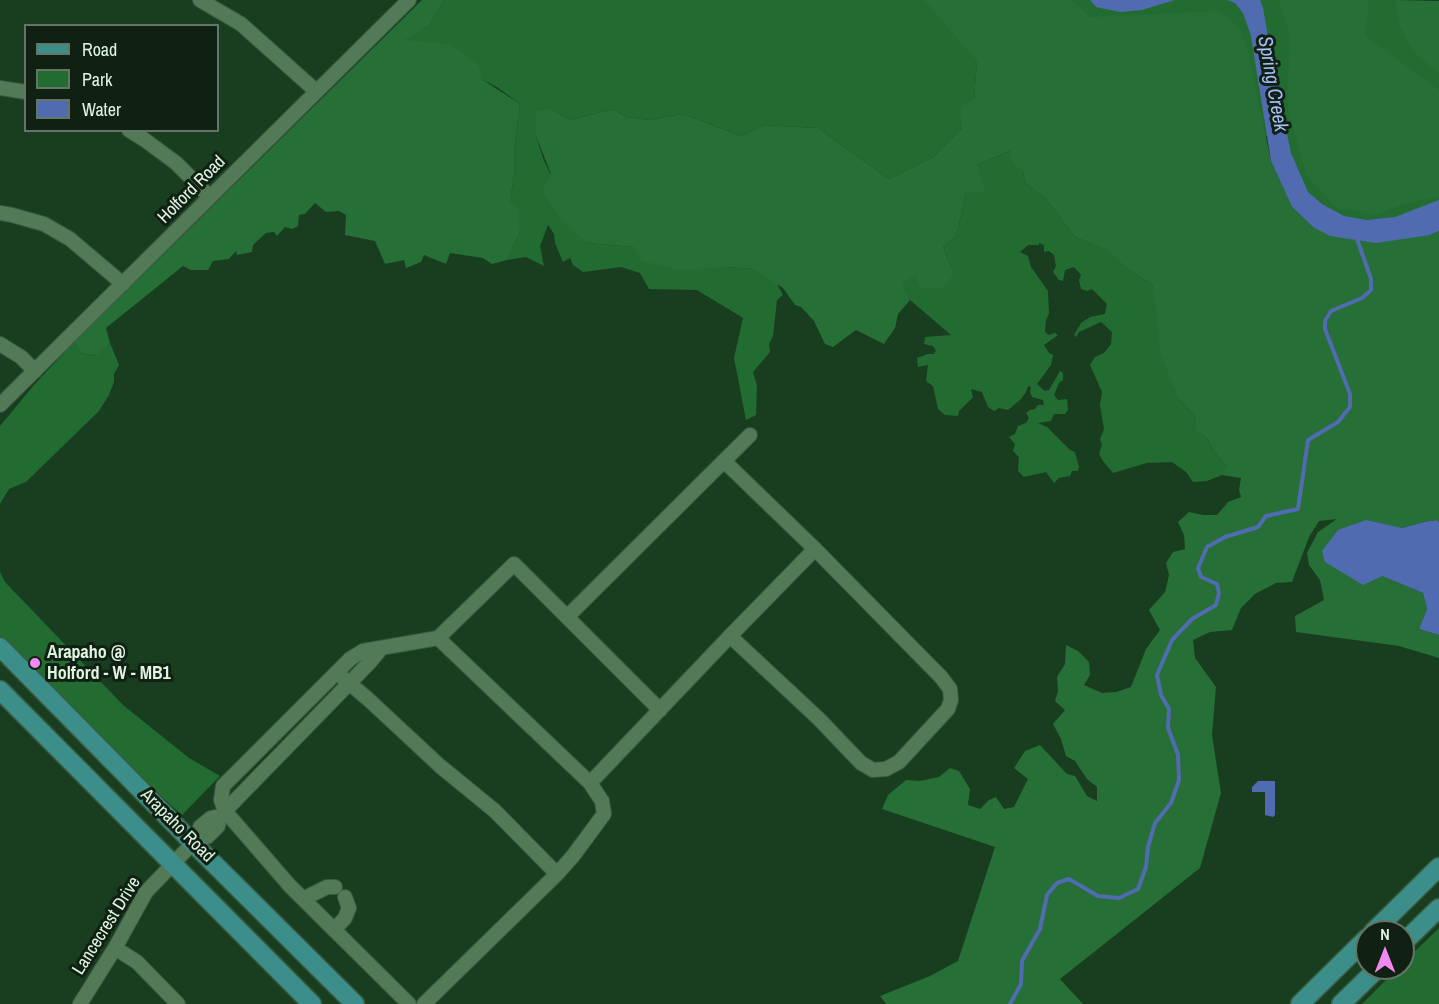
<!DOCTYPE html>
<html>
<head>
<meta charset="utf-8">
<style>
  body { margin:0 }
  #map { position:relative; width:1439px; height:1004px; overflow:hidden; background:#183e1f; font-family:"Archivo Narrow",sans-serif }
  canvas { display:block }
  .legend { position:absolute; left:24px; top:24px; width:195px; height:108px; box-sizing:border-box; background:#102113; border:2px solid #637665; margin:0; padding:8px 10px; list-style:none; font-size:18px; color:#dff5e1 }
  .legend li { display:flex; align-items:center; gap:12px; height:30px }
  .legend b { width:30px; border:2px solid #637665 }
  .north { position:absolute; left:1355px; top:920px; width:60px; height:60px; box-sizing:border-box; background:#102113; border:2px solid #637665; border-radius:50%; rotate:0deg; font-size:16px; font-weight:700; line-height:24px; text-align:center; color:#dff5e1 }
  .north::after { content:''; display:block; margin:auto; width:21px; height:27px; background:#f38af1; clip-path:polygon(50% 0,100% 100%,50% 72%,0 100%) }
</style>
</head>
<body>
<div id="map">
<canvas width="1439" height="1004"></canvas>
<ul class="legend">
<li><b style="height:8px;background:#3b8e89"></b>Road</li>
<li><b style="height:16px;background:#226c32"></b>Park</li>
<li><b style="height:16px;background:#516bb1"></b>Water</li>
</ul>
<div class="north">N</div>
</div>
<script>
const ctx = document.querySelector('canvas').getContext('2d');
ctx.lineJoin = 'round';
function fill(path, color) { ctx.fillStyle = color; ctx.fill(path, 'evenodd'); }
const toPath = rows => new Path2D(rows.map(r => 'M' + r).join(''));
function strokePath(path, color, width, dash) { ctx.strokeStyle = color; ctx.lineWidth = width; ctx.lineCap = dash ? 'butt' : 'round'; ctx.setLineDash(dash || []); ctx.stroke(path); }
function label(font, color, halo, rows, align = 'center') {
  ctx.font = font + ' "Archivo Narrow",sans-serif'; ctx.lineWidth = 6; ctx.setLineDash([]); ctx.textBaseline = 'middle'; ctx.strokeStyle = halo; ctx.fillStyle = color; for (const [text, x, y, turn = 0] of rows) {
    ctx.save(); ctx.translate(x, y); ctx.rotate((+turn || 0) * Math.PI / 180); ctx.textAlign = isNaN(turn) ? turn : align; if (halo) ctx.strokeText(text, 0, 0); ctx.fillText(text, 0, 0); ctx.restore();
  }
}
fill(toPath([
  [444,0,1397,0,1439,67,1439,220,1355,233,1305,195,1278,125,1146,256,977,62,974,99,960,118,962,128,933,157,889,179,818,128,764,125,741,136,683,114,649,120,626,117,613,109,570,120,552,109,536,136,543,158,578,234,586,243,635,247,725,267,753,269,776,282,783,295,777,300,773,336,769,344,770,352,753,372,757,386,756,415,746,420,734,358,743,318,697,290,649,289,640,273,621,267,583,272,573,265,570,258,563,262,555,243,554,234,548,225,540,246,544,266,526,257,507,260,520,232,510,201,515,170,514,150,520,104,497,87,402,40,430,25],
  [1010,151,1023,171,1025,183,1045,198,1075,237,1108,250,1129,270,1152,284,1178,398,1195,416,1197,430,1207,438,1214,451,1226,466,1222,475,1207,481,1193,482,1186,472,1172,462,1147,463,1113,473,1103,461,1099,454,1102,445,1100,439,1104,429,1100,405,1102,392,1090,365,1095,357,1104,353,1111,344,1112,332,1101,322,1079,332,1076,337,1074,335,1081,323,1090,317,1105,314,1107,304,1092,289,1087,291,1081,289,1079,280,1081,275,1074,267,1065,270,1063,281,1059,280,1053,272,1056,266,1054,255,1049,251,1044,252,1044,245,1039,243,1039,245,1028,245,1020,252,1028,256,1031,267,1048,291,1049,314,1046,320,1045,332,1049,335,1055,333,1058,335,1044,345,1049,353,1053,355,1051,365,1037,384,1045,391,1049,390,1060,371,1063,373,1063,380,1059,383,1054,395,1058,400,1067,399,1068,410,1065,414,1054,414,1051,421,1038,423,1047,427,1070,450,1075,452,1079,467,1078,471,1072,471,1070,476,1059,478,1054,483,1046,472,1024,477,1018,471,1019,457,1013,451,1015,444,1009,437,1015,434,1018,426,1026,423,1029,418,1026,413,1030,410,1035,409,1038,405,1044,405,1043,400,1032,397,1030,392,1031,387,1028,386,1026,392,1021,399,1008,410,999,408,994,411,988,407,982,392,971,389,973,397,959,411,958,416,945,415,938,409,933,386,926,381,928,365,918,367,917,358,928,354,933,354,936,351,933,346,924,344,925,337,951,335,910,300,901,284,916,276,954,274,943,247,956,237,966,193,977,165],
  [74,342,81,353,95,356,110,343,119,365,114,374,114,382,109,395,99,411,26,482,9,489,0,504,0,426,34,385],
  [0,572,5,582,123,705,189,758,220,776,182,815,110,749,105,741,100,739,0,638],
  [1439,928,1439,1004,1362,1004,1398,968,1403,968,1403,963]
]), '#226c32');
fill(toPath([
  [422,0,444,0,430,25,404,40,450,44,478,64,483,80,520,104,514,150,515,170,510,201,518,210,520,232,507,260,492,264,483,258,450,253,446,264,424,255,421,262,406,268,404,260,385,264,375,241,345,235,346,215,339,211,326,212,315,203,305,214,299,215,298,226,292,229,285,227,277,236,274,232,266,233,253,245,252,252,237,255,236,251,229,259,213,261,208,270,191,270,183,266,106,328,110,343,96,356,81,353,74,342],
  [924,0,1072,0,1090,17,1218,11,1239,27,1248,52,1271,161,1292,207,1313,227,1430,235,1439,231,1439,522,1437,520,1424,522,1402,528,1375,523,1382,576,1423,593,1427,609,1419,629,1439,635,1439,658,1399,646,1296,632,1295,616,1324,600,1320,580,1309,565,1307,553,1318,532,1337,519,1319,521,1309,537,1292,582,1276,583,1255,594,1241,608,1232,630,1210,632,1193,640,1195,658,1216,687,1212,735,1221,793,1200,868,1060,979,1083,1004,886,1004,880,996,930,976,958,961,995,847,882,809,888,795,906,780,920,781,939,777,950,768,959,771,970,789,968,805,980,809,989,800,996,797,1004,809,1014,807,1028,779,1014,768,1025,751,1040,745,1067,774,1075,776,1087,796,1097,801,1097,787,1087,779,1075,761,1066,756,1061,739,1053,724,1065,710,1055,701,1058,691,1057,677,1065,664,1066,645,1078,651,1089,662,1090,675,1084,685,1102,693,1116,692,1131,687,1146,649,1160,630,1149,610,1165,592,1169,575,1166,563,1173,552,1185,549,1184,535,1178,522,1189,512,1203,515,1217,515,1228,502,1241,497,1239,490,1241,478,1222,475,1226,466,1214,451,1207,438,1196,430,1195,416,1178,398,1160,351,1156,308,1152,284,1129,270,1107,250,1075,237,1045,198,1025,183,1023,171,1013,165,1010,151,977,165,985,191,966,193,956,237,943,247,954,274,943,288,921,289,916,276,902,284,910,300,898,314,895,328,884,344,856,330,833,347,825,344,814,321,801,307,795,305,783,288,753,269,725,267,679,270,642,261,634,247,586,243,558,215,542,191,551,174,536,136,536,111,552,109,570,120,613,109,626,117,649,120,683,114,741,136,764,125,818,128,889,179,933,157,962,128,960,118,961,106,974,99,977,61],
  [1279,0,1369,0,1365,36,1439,90,1439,197,1404,204,1376,215,1337,208,1307,176,1289,115,1287,96,1290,37],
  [1395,0,1439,1,1439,74,1412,50,1400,27]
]), '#266f36');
fill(toPath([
  [1090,0,1175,0,1142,10,1120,12,1096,7],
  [1227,0,1260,0,1263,8,1274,72,1291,153,1308,192,1322,204,1344,216,1367,220,1395,217,1439,200,1439,231,1430,235,1376,243,1330,236,1313,227,1292,207,1271,161,1251,36,1243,13,1235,3],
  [1366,520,1402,528,1424,522,1437,520,1439,522,1439,635,1419,629,1427,609,1423,593,1382,576,1363,585,1325,562,1322,551,1338,530],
  [1258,781,1275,781,1275,815,1273,817,1265,815,1265,792,1252,792,1252,787]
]), '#516bb1');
strokePath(toPath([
  [1010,1004,1021,984,1022,961,1040,929,1047,895,1057,883,1069,879,1098,896,1119,898,1138,889,1146,867,1148,847,1155,823,1171,803,1179,780,1178,755,1168,728,1169,709,1161,695,1157,675,1172,640,1192,619,1216,605,1219,593,1217,584,1201,577,1198,568,1207,547,1225,537,1258,527,1266,516,1298,509,1308,440,1338,422,1350,407,1350,394,1325,329,1325,321,1331,311,1362,298,1371,290,1371,279,1356,236]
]), '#516bb1', 4);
const minor = toPath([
  [200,0,241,24,316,91],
  [0,88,26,92],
  [129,130,145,140,176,163,210,197],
  [0,213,12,215,44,224,70,239,123,284],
  [0,344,21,357,35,371],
  [0,405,409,0],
  [724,461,815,549],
  [567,617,750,435],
  [438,638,514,564,660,710],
  [337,673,368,699,440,766,495,811,557,874,424,1004],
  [590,783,730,636,819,719,861,763,873,770,886,769,899,762,948,709,951,700,950,689,941,677,815,549,730,636],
  [220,816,211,818,200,827,198,837,207,837,218,826,220,816,370,662,380,650],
  [303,899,327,887,335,887],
  [334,930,345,918,349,908,345,897],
  [115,948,137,962,178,1004],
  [80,1004,115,948,146,892,193,843],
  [409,1004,290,886,225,811,221,800,223,786,350,659,363,651,438,638,590,783,602,801,604,814,573,856,557,874]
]);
const major = toPath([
  [0,647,193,843,355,1004],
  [0,690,312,1004],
  [1373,932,1439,867],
  [1403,943,1439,908],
  [1300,1004,1367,938],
  [1341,1004,1378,968]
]);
strokePath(minor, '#3a5a40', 16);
strokePath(major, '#3a5a40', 21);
strokePath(minor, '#527a57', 14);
strokePath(major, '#3b8e89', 18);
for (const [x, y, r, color] of [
  [35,663,6,"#f38af1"]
]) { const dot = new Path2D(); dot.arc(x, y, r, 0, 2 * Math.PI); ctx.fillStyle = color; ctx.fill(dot); strokePath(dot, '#102113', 2); }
label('18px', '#dff5e1', '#102113', [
  ["Holford Road",192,190,-45],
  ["Arapaho Road",177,826,45],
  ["Lancecrest Drive",107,926,-58]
]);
label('bold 18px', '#dff5e1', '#102113', [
  ["Arapaho @",47,653],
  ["Holford - W - MB1",47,674]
], 'left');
label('italic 20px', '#a6bdf7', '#102113', [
  ["Spring Creek",1272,84,80]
]);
</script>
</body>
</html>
